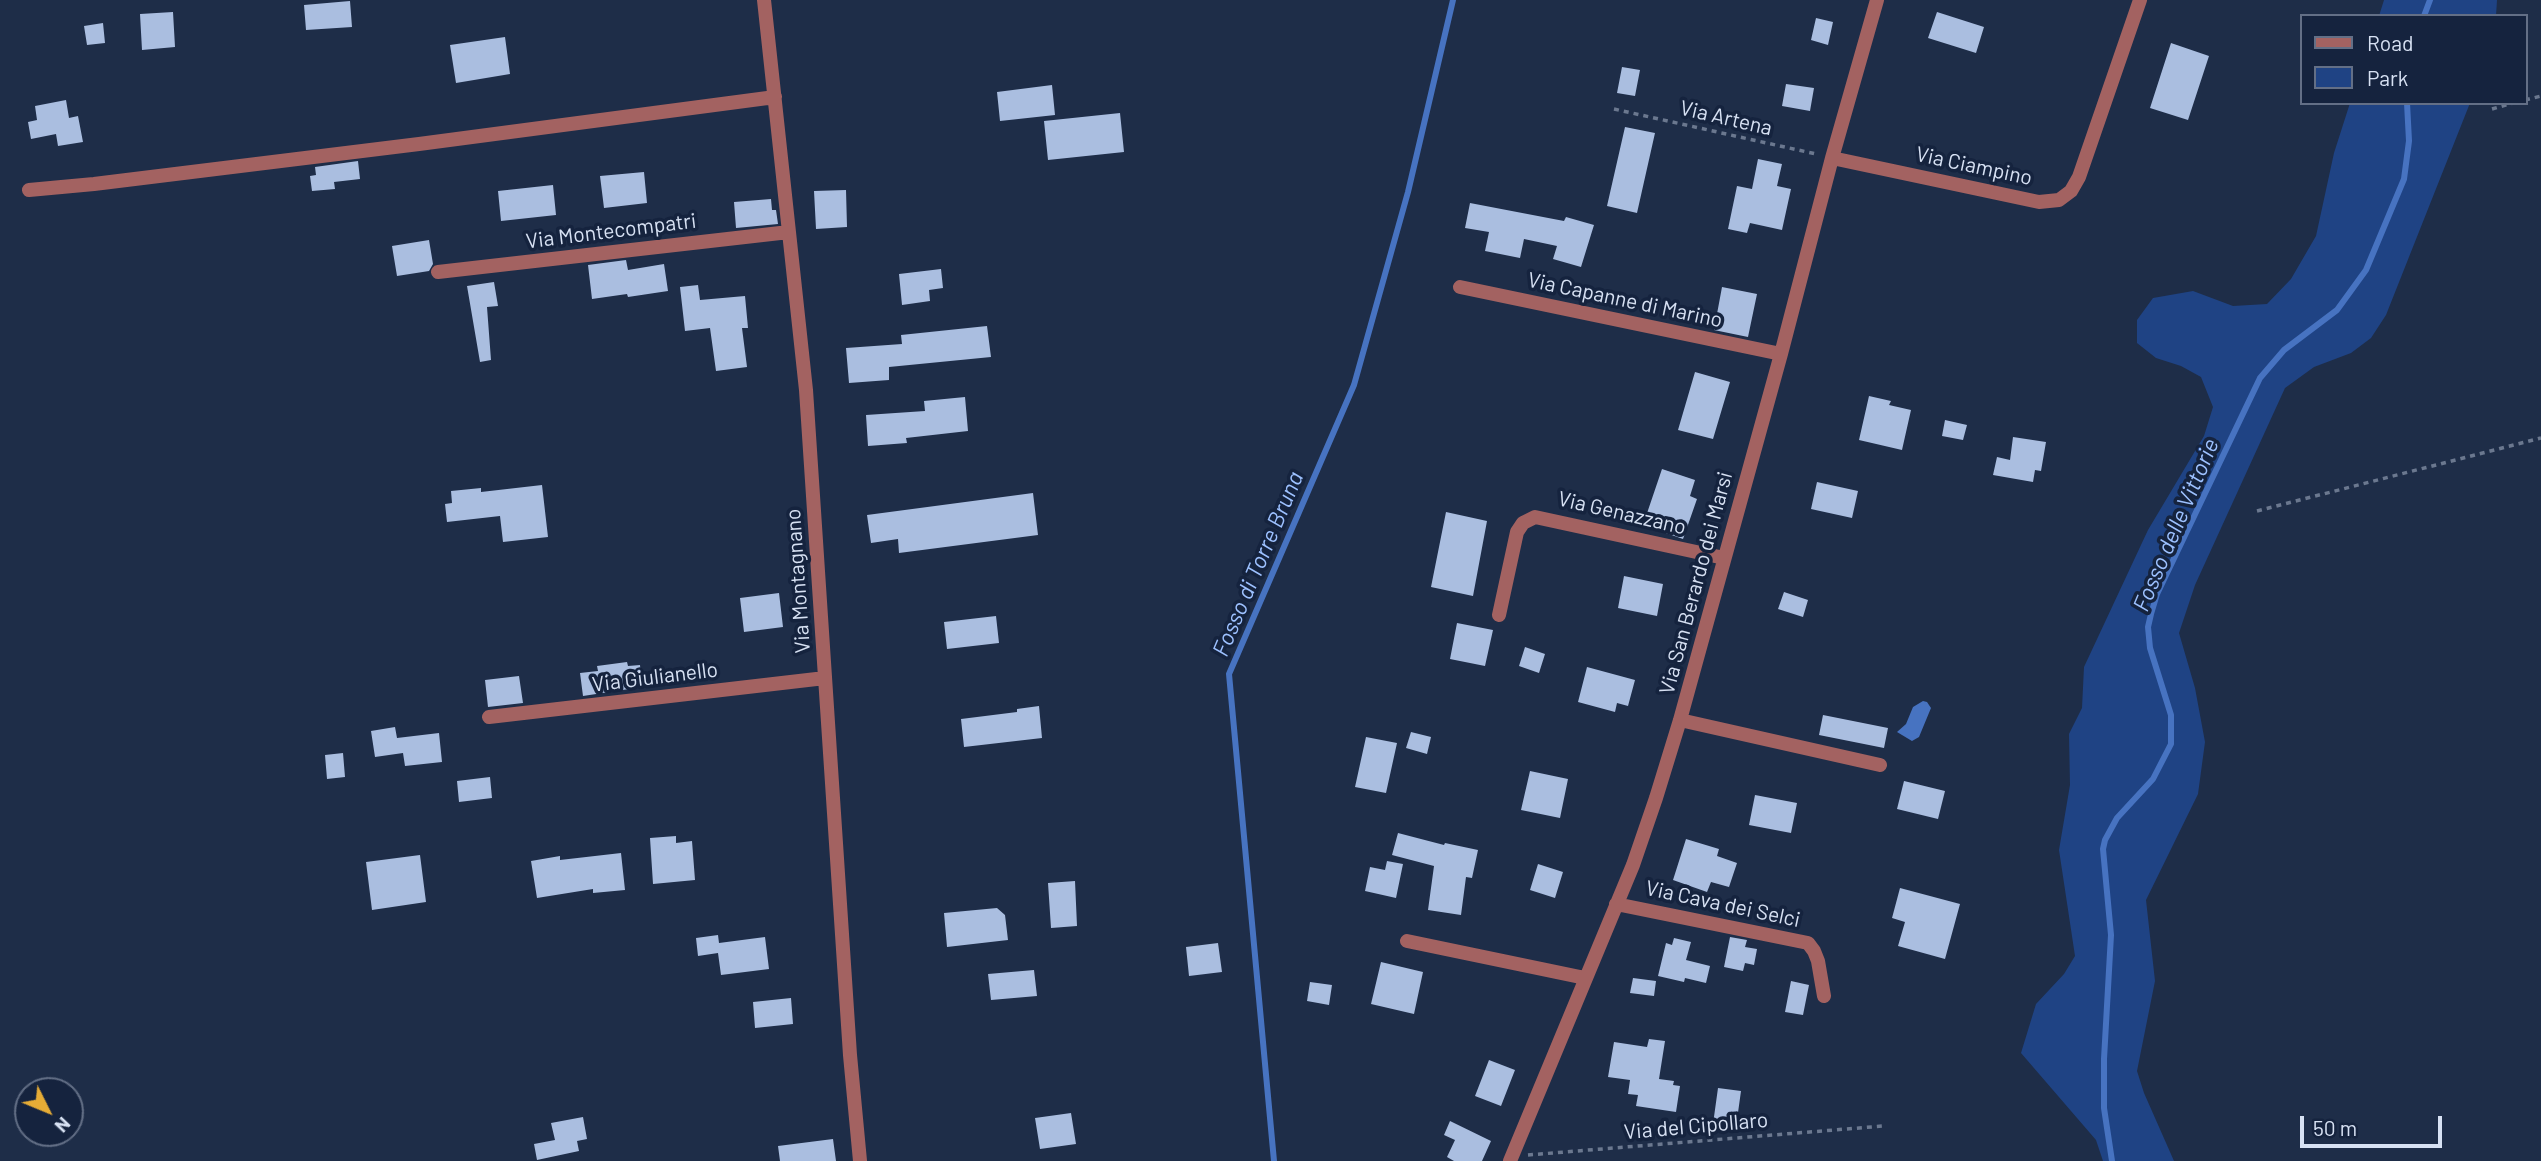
<!DOCTYPE html>
<html>
<head>
<meta charset="utf-8">
<style>
  body { margin:0 }
  #map { position:relative; width:2541px; height:1161px; overflow:hidden; background:#1e2d48; font-family:Barlow,sans-serif }
  canvas { display:block }
  .legend { position:absolute; left:2300px; top:14px; width:228px; height:91px; box-sizing:border-box; background:#15233e; border:2px solid #636f86; margin:0; padding:9px 12px; list-style:none; font-size:21px; color:#d7e1f3 }
  .legend li { display:flex; align-items:center; gap:14px; height:35px }
  .legend b { width:35px; border:2px solid #636f86 }
  .north { position:absolute; left:14px; top:1077px; width:70px; height:70px; box-sizing:border-box; background:#15233e; border:2px solid #636f86; border-radius:50%; rotate:133deg; font-size:19px; font-weight:700; line-height:28px; text-align:center; color:#d7e1f3 }
  .north::after { content:''; display:block; margin:auto; width:24px; height:32px; background:#e6ac36; clip-path:polygon(50% 0,100% 100%,50% 72%,0 100%) }
  .scale { position:absolute; left:2300px; top:1116px; width:142px; height:32px; box-sizing:border-box; border:4px solid #d7e1f3; border-top:0; padding-left:9px; font-size:21px; line-height:24px; white-space:nowrap; color:#d7e1f3; -webkit-text-stroke:5px #15233e; paint-order:stroke }
</style>
</head>
<body>
<div id="map">
<canvas width="2541" height="1161"></canvas>
<ul class="legend">
<li><b style="height:9px;background:#a36261"></b>Road</li>
<li><b style="height:19px;background:#1f4384"></b>Park</li>
</ul>
<div class="north">N</div>
<div class="scale">50 m</div>
</div>
<script>
const ctx = document.querySelector('canvas').getContext('2d');
ctx.lineJoin = 'round';
function fill(path, color) { ctx.fillStyle = color; ctx.fill(path, 'evenodd'); }
const toPath = rows => new Path2D(rows.map(r => 'M' + r).join(''));
function strokePath(path, color, width, dash) { ctx.strokeStyle = color; ctx.lineWidth = width; ctx.lineCap = dash ? 'butt' : 'round'; ctx.setLineDash(dash || []); ctx.stroke(path); }
function label(font, color, halo, rows, align = 'center') {
  ctx.font = font + ' Barlow,sans-serif'; ctx.lineWidth = 7; ctx.setLineDash([]); ctx.textBaseline = 'middle'; ctx.strokeStyle = halo; ctx.fillStyle = color; for (const [text, x, y, turn = 0] of rows) {
    ctx.save(); ctx.translate(x, y); ctx.rotate((+turn || 0) * Math.PI / 180); ctx.textAlign = isNaN(turn) ? turn : align; if (halo) ctx.strokeText(text, 0, 0); ctx.fillText(text, 0, 0); ctx.restore();
  }
}
fill(toPath([
  [2384,0,2497,0,2496,16,2379,16],
  [2350,103,2470,103,2386,315,2371,338,2351,353,2314,367,2285,388,2195,585,2179,633,2195,688,2205,742,2198,794,2146,900,2155,981,2137,1071,2144,1093,2174,1161,2103,1161,2096,1140,2021,1053,2036,1004,2064,974,2075,956,2059,850,2070,785,2069,734,2082,708,2084,667,2148,530,2204,436,2213,407,2201,377,2181,366,2156,358,2137,343,2137,320,2153,298,2193,291,2233,306,2267,304,2291,279,2316,236,2334,153]
]), '#1f4384');
fill(toPath([
  [1923,701,1927,702,1931,708,1919,737,1912,741,1897,732,1906,724,1913,707]
]), '#4773c1');
strokePath(toPath([
  [2424,16,2430,0],
  [1274,1161,1229,674,1354,385,1408,192,1453,0],
  [2112,1161,2104,1108,2104,1059,2111,935,2103,849,2105,840,2117,818,2153,779,2171,744,2171,715,2150,648,2148,627,2151,614,2157,594,2260,378,2284,350,2337,310,2366,270,2404,179,2409,141,2407,103]
]), '#4773c1', 6);
fill(toPath([
  [350,1,352,27,306,30,304,5],
  [173,12,175,47,142,50,140,14],
  [1937,12,1984,27,1976,53,1928,38],
  [1816,18,1833,22,1828,45,1811,40],
  [103,23,105,43,87,45,84,26],
  [505,37,510,74,456,83,450,45],
  [2171,43,2209,56,2188,120,2150,108],
  [1622,67,1640,70,1635,96,1617,93],
  [1786,84,1814,88,1810,111,1782,106],
  [1052,85,1055,115,1000,121,997,92],
  [66,100,69,118,78,116,83,142,58,146,56,134,31,139,28,122,37,120,35,106],
  [1120,113,1124,152,1048,160,1044,121],
  [1625,127,1655,133,1637,213,1607,206],
  [1758,159,1782,164,1777,186,1791,189,1782,230,1750,223,1747,233,1728,229,1737,186,1752,189],
  [358,161,360,179,334,182,335,189,312,191,310,176,316,175,315,167],
  [644,172,647,203,604,208,600,176],
  [553,185,556,215,501,221,498,191],
  [846,190,847,227,816,229,814,191],
  [771,199,772,210,776,210,778,224,736,228,734,202],
  [1470,203,1564,221,1566,217,1594,225,1581,267,1553,259,1557,246,1524,239,1520,258,1485,251,1489,232,1465,228],
  [429,240,433,264,429,271,397,276,392,246],
  [626,260,628,270,664,264,668,291,628,297,627,294,592,299,588,265],
  [941,269,943,288,929,290,930,301,902,305,899,274],
  [494,282,498,306,487,307,491,360,480,362,467,286],
  [698,285,700,300,745,296,748,328,742,328,747,367,716,371,710,328,685,331,680,287],
  [1722,287,1757,294,1748,337,1714,330],
  [987,326,991,357,889,367,889,380,849,383,846,348,902,344,901,335],
  [1695,372,1730,382,1713,439,1678,430],
  [1869,396,1891,401,1889,405,1911,410,1902,450,1859,440],
  [965,397,968,431,906,438,907,443,868,446,866,415,925,411,924,401],
  [1945,420,1967,425,1963,440,1942,436],
  [2013,437,2046,442,2041,471,2035,470,2033,482,1993,475,1997,457,2010,460],
  [1662,469,1695,480,1690,496,1697,499,1683,539,1643,525],
  [1817,482,1858,491,1852,518,1811,509],
  [542,485,548,537,503,542,500,516,447,522,445,504,452,503,451,491,481,488,481,492],
  [1033,493,1038,535,899,553,898,539,871,543,867,515],
  [1446,512,1487,521,1473,596,1431,587],
  [1624,576,1663,584,1657,616,1618,608],
  [1784,592,1808,600,1803,617,1778,609],
  [779,593,783,627,744,632,740,598],
  [996,616,999,643,947,649,944,622],
  [1457,623,1493,630,1485,666,1450,659],
  [1525,647,1545,654,1539,673,1519,666],
  [627,662,628,666,640,665,642,687,583,696,580,673,598,671,597,666],
  [1587,667,1635,680,1628,706,1617,703,1615,712,1578,702],
  [519,676,523,703,488,707,485,680],
  [1039,706,1042,738,964,747,961,719,1017,712,1017,709],
  [1823,715,1888,728,1884,748,1819,735],
  [395,727,397,738,439,733,442,762,405,766,403,753,375,757,371,731],
  [1411,732,1431,737,1427,754,1406,748],
  [1366,737,1397,743,1386,793,1355,787],
  [343,753,345,777,327,779,325,755],
  [1530,771,1568,779,1560,818,1521,810],
  [490,777,492,798,459,802,457,781],
  [1904,781,1945,791,1938,819,1897,809],
  [1755,795,1797,803,1791,833,1749,825],
  [1398,833,1444,845,1445,843,1478,850,1472,878,1466,877,1461,915,1428,910,1434,866,1392,855],
  [676,836,676,843,692,841,695,880,653,884,650,838],
  [1686,839,1719,849,1717,856,1737,863,1729,887,1711,882,1707,892,1673,880],
  [621,853,625,890,593,893,593,889,537,898,531,861,560,856,560,860],
  [420,855,426,902,372,910,366,862],
  [1387,861,1403,864,1396,898,1365,891,1370,867,1385,870],
  [1538,864,1563,872,1555,898,1530,890],
  [1075,881,1077,926,1051,928,1048,883],
  [1900,888,1960,904,1945,959,1898,946,1905,922,1892,918],
  [997,908,1005,915,1008,940,947,947,944,913],
  [718,935,719,943,765,937,769,969,721,975,718,953,698,956,696,938],
  [1730,937,1747,940,1745,947,1757,949,1754,965,1745,963,1743,971,1724,967],
  [1674,938,1691,942,1686,960,1710,966,1706,983,1685,978,1684,982,1658,976,1666,943,1672,945],
  [1218,943,1222,972,1189,976,1186,947],
  [1381,962,1423,972,1414,1014,1371,1004],
  [1034,970,1037,996,991,1000,988,974],
  [1633,978,1656,981,1654,996,1630,993],
  [1791,981,1809,985,1803,1015,1785,1012],
  [1310,982,1332,985,1329,1005,1307,1001],
  [791,998,793,1024,755,1028,753,1002],
  [1649,1039,1665,1041,1659,1079,1674,1081,1673,1085,1680,1086,1676,1112,1636,1106,1638,1095,1628,1094,1630,1080,1608,1077,1614,1042,1647,1047],
  [1489,1060,1515,1070,1501,1106,1475,1096],
  [1718,1088,1741,1091,1736,1127,1713,1124],
  [1071,1113,1076,1144,1040,1149,1035,1118],
  [583,1117,587,1139,577,1141,579,1151,537,1160,534,1144,555,1140,551,1123],
  [1450,1121,1491,1141,1482,1161,1454,1161,1447,1157,1455,1140,1444,1135],
  [833,1139,836,1161,780,1161,778,1146]
]), '#aabee0');
strokePath(toPath([
  [2525,100,2541,96],
  [1614,109,1816,154],
  [2492,109,2513,103],
  [2257,511,2541,438],
  [1528,1155,1883,1126]
]), '#6b788f', 3.5, [5, 5]);
strokePath(toPath([
  [764,0,806,390,850,1055,860,1161],
  [1832,158,2039,202,2059,200,2071,191,2079,177,2140,0],
  [29,190,94,184,419,144,775,97],
  [438,272,789,232],
  [1460,287,1781,354],
  [1499,615,1517,532,1523,523,1535,517,1724,558],
  [489,717,825,678],
  [1680,720,1880,765],
  [1616,904,1808,943,1814,951,1818,961,1824,996],
  [1407,941,1585,978],
  [1510,1161,1633,865,1656,798,1680,720,1781,354,1832,158,1877,0]
]), '#a36261', 14);
label('21px', '#d7e1f3', '#15233e', [
  ["Via Artena",1726,118,13],
  ["Via Ciampino",1974,166,12],
  ["Via Montecompatri",611,231,-7],
  ["Via Capanne di Marino",1625,300,12],
  ["Via Genazzano",1622,513,13],
  ["Via Montagnano",798,581,-94],
  ["Via San Berardo dei Marsi",1696,583,-75],
  ["Via Giulianello",655,677,-7],
  ["Via Cava dei Selci",1723,904,12],
  ["Via del Cipollaro",1696,1126,-5]
]);
label('italic 23px', '#9dc1ff', '#15233e', [
  ["Fosso delle Vittorie",2176,525,-67],
  ["Fosso di Torre Bruna",1258,564,-67]
]);
</script>
</body>
</html>
